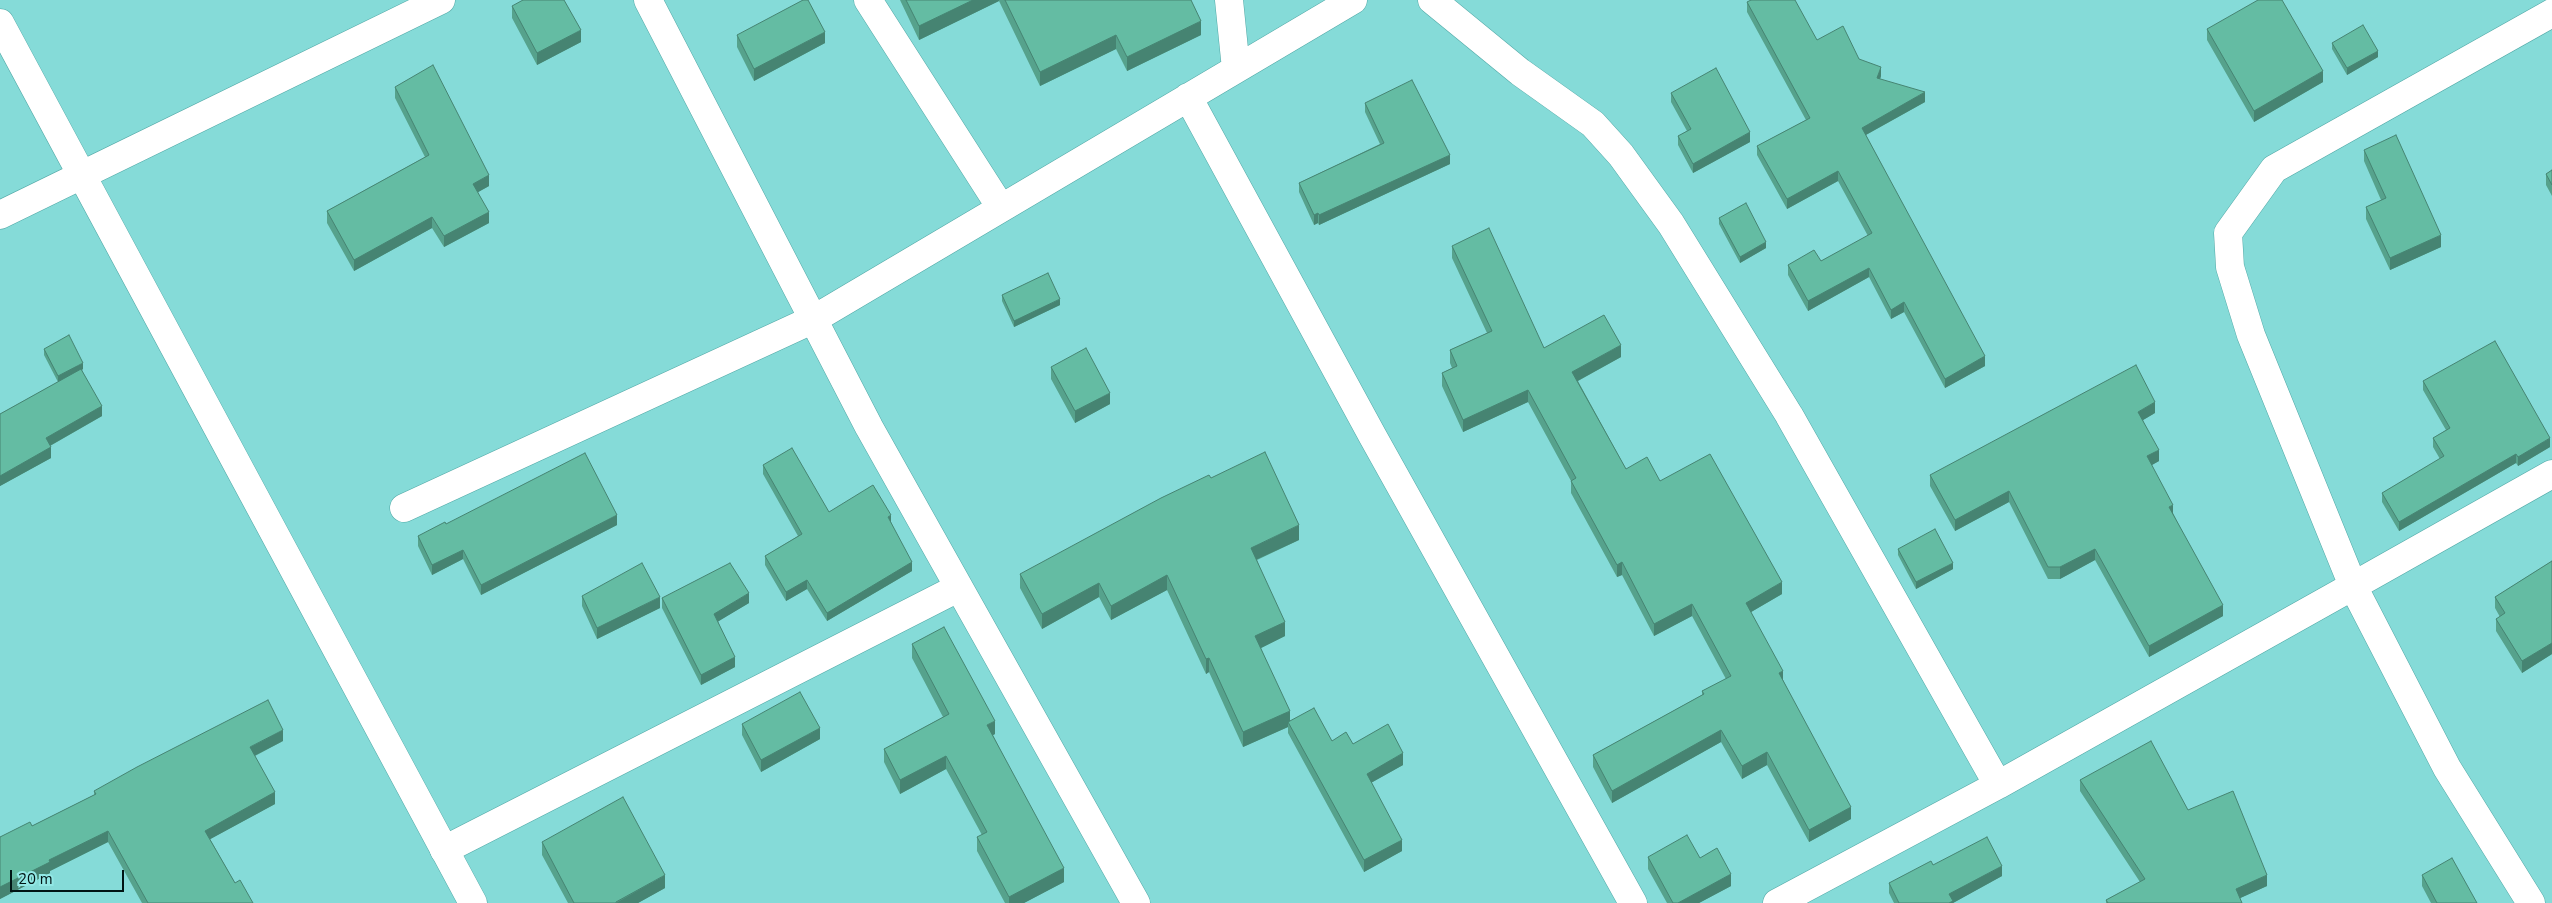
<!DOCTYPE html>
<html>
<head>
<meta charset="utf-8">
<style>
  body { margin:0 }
  #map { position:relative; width:2552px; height:903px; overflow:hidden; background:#85dbd8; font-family:"Nunito Sans",sans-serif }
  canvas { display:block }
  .scale { position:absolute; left:10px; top:870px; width:114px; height:22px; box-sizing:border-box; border:2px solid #001414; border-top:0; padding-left:6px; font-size:15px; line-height:18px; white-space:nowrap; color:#001414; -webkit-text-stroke:4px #92e8e5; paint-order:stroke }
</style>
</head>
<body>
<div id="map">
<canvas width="2552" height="903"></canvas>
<div class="scale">20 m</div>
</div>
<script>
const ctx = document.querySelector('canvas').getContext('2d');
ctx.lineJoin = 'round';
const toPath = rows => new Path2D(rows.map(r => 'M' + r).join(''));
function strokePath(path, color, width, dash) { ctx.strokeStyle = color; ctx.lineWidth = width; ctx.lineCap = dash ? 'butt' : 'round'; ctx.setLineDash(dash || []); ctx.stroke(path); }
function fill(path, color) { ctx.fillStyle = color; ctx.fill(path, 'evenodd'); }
const minor = toPath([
  [648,0,869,427,1136,903],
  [868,0,996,200],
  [1229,0,1236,69],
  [1432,0,1520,72,1593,124,1621,155,1671,224,1789,415,1998,785,2353,586,2447,768,2531,903],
  [2552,13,2274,169,2228,233,2230,267,2251,335,2353,586,2552,474],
  [1188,97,1372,435,1633,903],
  [0,215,441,0],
  [404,508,814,319,1353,0],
  [444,850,958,588],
  [1777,903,1998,785]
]);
const tertiary = toPath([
  [0,23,473,903]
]);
strokePath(minor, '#51a8a6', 29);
strokePath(tertiary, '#51a8a6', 29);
strokePath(minor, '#fff', 28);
strokePath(tertiary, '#fff', 28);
fill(toPath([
  [900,0,1191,0,1201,35,1127,71,1116,49,1040,86,999,1,919,40],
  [1747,2,1817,40,1859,59,1881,76,1880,79,1925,102,1866,135,1985,366,1945,388,1904,312,1891,319,1869,277,1808,311,1788,275,1788,265,1821,261,1868,236,1838,181,1787,209,1757,155,1757,146,1806,120,1747,12],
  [512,6,581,42,537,65,512,18],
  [2207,29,2323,82,2254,122,2207,40],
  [737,35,825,43,754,81,737,47],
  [2332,43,2378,57,2347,75,2332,49],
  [395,87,489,186,478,192,489,223,444,247,432,228,354,271,327,223,327,211,425,157,395,98],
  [1671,93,1750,142,1693,173,1678,145,1678,136,1687,131,1671,102],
  [1365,103,1450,164,1319,225,1318,223,1314,225,1299,192,1299,183,1380,144,1365,112],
  [2364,150,2441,247,2390,270,2366,219,2366,207,2381,200,2364,161],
  [2552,170,2552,196,2546,185,2546,174],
  [1719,218,1766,248,1740,263,1719,224],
  [1452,246,1544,348,1621,357,1578,381,1626,469,1660,481,1782,594,1751,612,1783,680,1851,819,1809,842,1767,765,1742,779,1721,742,1612,803,1593,767,1593,755,1702,695,1702,691,1726,679,1692,616,1654,636,1622,575,1617,577,1571,493,1571,481,1528,402,1463,432,1442,386,1442,373,1452,368,1450,363,1450,350,1487,333,1452,258],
  [1002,295,1060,305,1014,327,1002,301],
  [44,349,83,369,82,370,102,416,50,446,51,458,0,486,0,414,58,382,44,355],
  [1051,367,1110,404,1075,423,1051,379],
  [2423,381,2550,447,2518,466,2516,463,2399,531,2382,502,2382,493,2440,459,2433,447,2433,438,2446,430,2423,390],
  [2155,413,2143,420,2159,461,2151,465,2173,513,2223,616,2149,657,2095,560,2060,579,2048,579,2009,502,1955,531,1930,486,1930,475],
  [763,465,829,512,891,522,912,571,827,621,807,589,786,601,765,565,765,556,798,536,763,474],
  [446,524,617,525,481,595,463,559,432,575,418,546,418,536],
  [1299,540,1257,560,1285,636,1261,648,1290,721,1332,741,1353,744,1403,765,1371,783,1402,851,1364,872,1288,733,1288,727,1243,747,1209,672,1206,674,1167,590,1111,620,1099,597,1042,629,1020,588,1020,574],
  [1898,549,1953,569,1916,589,1898,555],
  [2552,561,2552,654,2522,673,2496,631,2496,619,2500,617,2495,608,2495,597],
  [582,596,660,608,597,639,582,606],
  [662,598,749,603,718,621,735,667,701,685,662,608],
  [912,644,995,734,993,735,1064,882,1024,903,1005,903,977,851,977,837,982,835,946,769,900,794,884,762,884,749,943,717,912,658],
  [742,724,820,739,761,772,742,735],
  [283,741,255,756,275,804,210,839,235,883,253,903,142,903,108,842,50,871,50,873,0,899,0,837,32,826,94,795,94,791],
  [2080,780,2188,810,2267,886,2240,898,2242,903,2106,903,2106,900,2140,882,2080,791],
  [542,842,665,888,638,903,568,903,542,855],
  [1648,857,1700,858,1731,886,1699,903,1667,903,1648,869],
  [1933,865,2002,876,1953,903,1894,903,1889,893,1889,883],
  [2422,875,2477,903,2431,903,2422,886]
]), '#56a28c');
fill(toPath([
  [973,0,999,0,999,1,919,40,919,26],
  [1201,21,1201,35,1127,71,1127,57],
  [581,30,581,42,537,65,537,53],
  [825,32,825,43,754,81,754,69],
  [1116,35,1116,49,1040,86,1040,72],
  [2378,51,2378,57,2347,75,2347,68],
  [1881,67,1881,76,1877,88,1877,78],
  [2323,71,2323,82,2254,122,2254,111],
  [1925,92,1925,102,1862,137,1862,128],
  [1750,132,1750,142,1693,173,1693,164],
  [1450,155,1450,164,1319,225,1319,215],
  [1838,171,1838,181,1787,209,1787,199],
  [489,175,489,186,473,195,473,184],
  [489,212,489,223,444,247,444,236],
  [1318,213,1318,223,1314,225,1314,215],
  [432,217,432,228,354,271,354,260],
  [2441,235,2441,247,2390,270,2390,258],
  [1766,242,1766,248,1740,263,1740,257],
  [1869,268,1869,277,1808,311,1808,301],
  [1060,299,1060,305,1014,327,1014,321],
  [1904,302,1904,312,1891,319,1891,310],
  [1621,345,1621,357,1572,384,1572,372],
  [1985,356,1985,366,1945,388,1945,379],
  [83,363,83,369,58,382,58,376],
  [1528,390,1528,402,1463,432,1463,420],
  [1110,393,1110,404,1075,423,1075,411],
  [2155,402,2155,413,2138,423,2138,412],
  [102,406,102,416,46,448,46,438],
  [2550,438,2550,447,2518,466,2518,457],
  [51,447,51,458,0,486,0,476],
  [2159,450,2159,461,2147,468,2147,456],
  [2516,454,2516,463,2399,531,2399,522],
  [2009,491,2009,502,1955,531,1955,520],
  [2173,505,2173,516,2169,507],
  [617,515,617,525,481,595,481,585],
  [891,515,891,524,888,517],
  [1299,525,1299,540,1251,562,1251,548],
  [2095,549,2095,560,2060,579,2060,567],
  [463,550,463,559,432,575,432,565],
  [912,562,912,571,827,621,827,613],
  [1622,562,1622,575,1617,577,1617,565],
  [1953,563,1953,569,1916,589,1916,582],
  [1167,575,1167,590,1111,620,1111,606],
  [807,580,807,589,786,601,786,592],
  [1782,582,1782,594,1746,615,1746,603],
  [1099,583,1099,597,1042,629,1042,614],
  [749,593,749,603,714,624,714,614],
  [660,597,660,608,597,639,597,628],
  [1692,604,1692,616,1654,636,1654,624],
  [2223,605,2223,616,2149,657,2149,646],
  [1285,622,1285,636,1255,651,1255,636],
  [2552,643,2552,654,2522,673,2522,661],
  [735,657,735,667,701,685,701,675],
  [1209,658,1209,672,1206,674,1206,659],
  [1783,671,1783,683,1779,673],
  [1290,711,1290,725,1288,722,1288,727,1243,747,1243,732],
  [995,721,995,734,987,738,987,725],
  [820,728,820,739,761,772,761,760],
  [283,730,283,741,250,758,250,747],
  [1721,730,1721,742,1612,803,1612,791],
  [1767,752,1767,765,1742,779,1742,766],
  [1403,753,1403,765,1367,785,1367,774],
  [946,756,946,769,900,794,900,780],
  [275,792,275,804,205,842,205,831],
  [1851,807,1851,819,1809,842,1809,830],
  [108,831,108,842,50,871,50,873,0,899,0,887,49,860],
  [1402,840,1402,851,1364,872,1364,860],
  [2002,866,2002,876,1953,903,1949,903,1949,894],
  [1064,868,1064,882,1024,903,1009,903,1009,897],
  [1731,874,1731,886,1699,903,1678,903],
  [665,875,665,888,638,903,616,903],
  [2267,875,2267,886,2236,900,2236,889]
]), '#468472');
const building = toPath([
  [523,0,564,0,581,30,537,53,512,6,523,0],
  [803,0,808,0,825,32,754,69,737,35,803,0],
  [906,0,973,0,919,26,906,0],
  [1005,0,1191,0,1201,21,1127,57,1116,35,1040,72,1005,0],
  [1751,0,1795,0,1817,40,1843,26,1859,59,1881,67,1877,78,1925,92,1862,128,1985,356,1945,379,1904,302,1891,310,1869,268,1808,301,1788,265,1814,250,1821,261,1872,233,1838,171,1787,199,1757,146,1810,118,1747,2,1751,0],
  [2258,0,2282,0,2323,71,2254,111,2207,29,2258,0],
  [2363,25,2378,51,2347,68,2332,43,2363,25],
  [433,65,489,175,473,184,489,212,444,236,432,217,354,260,327,211,429,155,395,87,433,65],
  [1716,68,1750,132,1693,164,1678,136,1691,129,1671,93,1716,68],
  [1412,80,1450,155,1319,215,1318,213,1314,215,1299,183,1384,143,1365,103,1412,80],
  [2396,135,2441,235,2390,258,2366,207,2386,198,2364,150,2396,135],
  [2552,170,2552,185,2546,174,2552,170],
  [1746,203,1766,242,1740,257,1719,218,1746,203],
  [1489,228,1544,348,1604,315,1621,345,1572,372,1626,469,1647,457,1660,481,1710,454,1782,582,1746,603,1783,671,1779,673,1851,807,1809,830,1767,752,1742,766,1721,730,1612,791,1593,755,1704,694,1702,691,1731,676,1692,604,1654,624,1622,562,1617,565,1571,481,1576,478,1528,390,1463,420,1442,373,1457,366,1450,350,1492,331,1452,246,1489,228],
  [1048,273,1060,299,1014,321,1002,295,1048,273],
  [69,335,83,363,58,376,44,349,69,335],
  [2495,341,2550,438,2518,457,2516,454,2399,522,2382,493,2444,456,2433,438,2450,428,2423,381,2495,341],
  [1086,348,1110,393,1075,411,1051,367,1086,348],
  [2136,365,2155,402,2138,412,2159,450,2147,456,2173,505,2169,507,2223,605,2149,646,2095,549,2060,567,2048,567,2009,491,1955,520,1930,475,2136,365],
  [81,369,102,406,46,438,51,447,0,476,0,414,81,369],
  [792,448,829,512,873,485,891,515,888,517,912,562,827,613,807,580,786,592,765,556,802,534,763,465,792,448],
  [1265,452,1299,525,1251,548,1285,622,1255,636,1290,711,1243,732,1209,658,1206,659,1167,575,1111,606,1099,583,1042,614,1020,574,1161,498,1209,475,1211,478,1265,452],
  [585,453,617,515,481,585,463,550,432,565,418,536,445,522,446,524,585,453],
  [1935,529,1953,563,1916,582,1898,549,1935,529],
  [2552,561,2552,643,2522,661,2496,619,2505,613,2495,597,2552,561],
  [642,563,660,597,597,628,582,596,642,563],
  [730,563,749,593,714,614,735,657,701,675,662,598,730,563],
  [944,627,995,721,987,725,1064,868,1009,897,977,837,987,832,946,756,900,780,884,749,949,714,912,644,944,627],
  [800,692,820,728,761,760,742,724,800,692],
  [268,700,283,730,250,747,275,792,205,831,235,883,240,880,253,903,148,903,108,831,49,860,50,862,0,887,0,837,30,822,32,826,96,794,94,791,137,767,268,700],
  [1314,708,1332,741,1346,732,1353,744,1388,724,1403,753,1367,774,1402,840,1364,860,1288,722,1314,708],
  [2151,741,2188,810,2233,791,2267,875,2236,889,2242,903,2108,903,2106,900,2145,879,2080,780,2151,741],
  [623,797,665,875,616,902,616,903,574,903,542,842,623,797],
  [1687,835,1700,858,1717,848,1731,874,1678,903,1673,903,1648,857,1687,835],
  [1987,837,2002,866,1949,894,1953,901,1949,903,1899,903,1889,883,1931,861,1933,865,1987,837],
  [2452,858,2477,903,2437,903,2422,875,2452,858]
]);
fill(building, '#64bca3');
strokePath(building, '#468472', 1);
</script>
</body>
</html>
